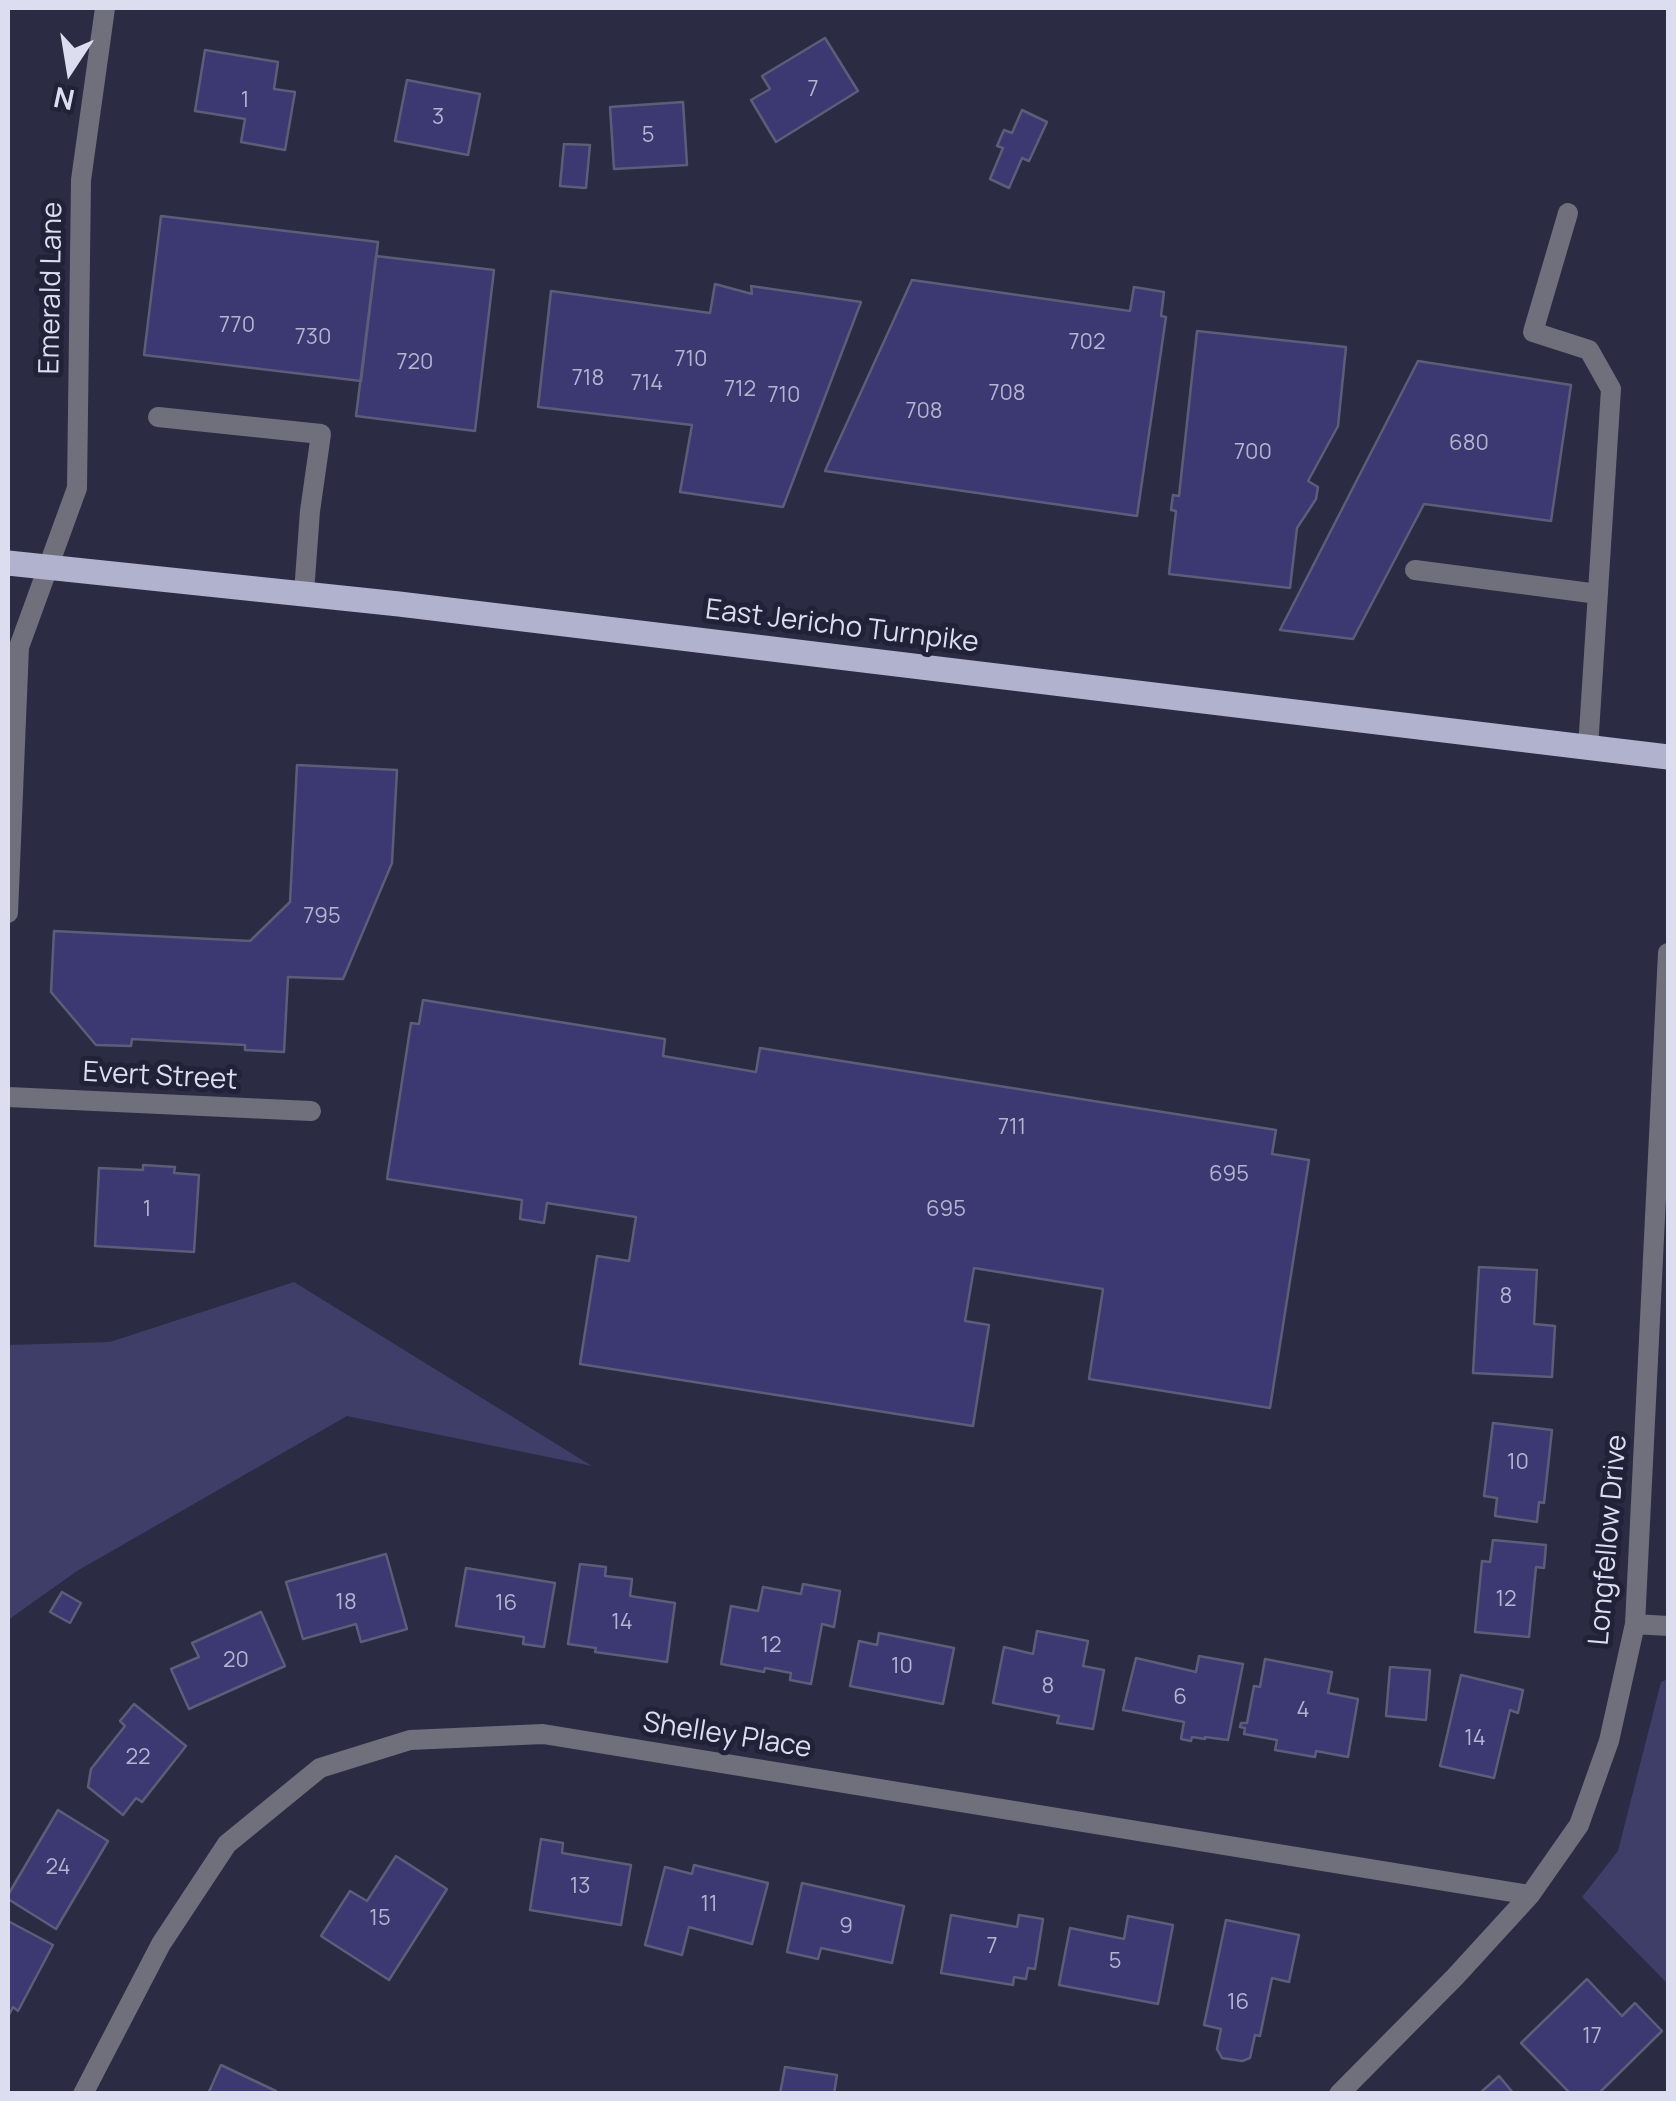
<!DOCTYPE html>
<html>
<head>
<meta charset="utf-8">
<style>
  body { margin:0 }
  #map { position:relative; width:1676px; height:2101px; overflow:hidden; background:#2b2b44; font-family:Manrope,sans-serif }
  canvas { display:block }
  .frame { position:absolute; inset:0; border:10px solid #dcddee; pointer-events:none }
  .north { position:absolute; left:20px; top:20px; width:100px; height:100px; -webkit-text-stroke:8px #212139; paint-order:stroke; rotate:192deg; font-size:28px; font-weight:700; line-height:40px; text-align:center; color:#dcddee }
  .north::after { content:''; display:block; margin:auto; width:35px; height:45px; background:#dcddee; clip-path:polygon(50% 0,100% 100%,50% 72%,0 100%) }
</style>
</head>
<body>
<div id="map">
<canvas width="1676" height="2101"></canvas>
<div class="frame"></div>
<div class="north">N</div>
</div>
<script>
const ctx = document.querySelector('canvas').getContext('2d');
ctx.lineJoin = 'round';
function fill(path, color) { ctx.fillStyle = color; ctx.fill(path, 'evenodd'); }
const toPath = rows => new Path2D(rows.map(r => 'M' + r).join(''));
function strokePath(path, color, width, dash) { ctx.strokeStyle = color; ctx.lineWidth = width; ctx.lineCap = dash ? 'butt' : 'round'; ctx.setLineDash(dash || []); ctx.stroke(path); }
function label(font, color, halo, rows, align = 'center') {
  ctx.font = font + ' Manrope,sans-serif'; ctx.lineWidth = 10; ctx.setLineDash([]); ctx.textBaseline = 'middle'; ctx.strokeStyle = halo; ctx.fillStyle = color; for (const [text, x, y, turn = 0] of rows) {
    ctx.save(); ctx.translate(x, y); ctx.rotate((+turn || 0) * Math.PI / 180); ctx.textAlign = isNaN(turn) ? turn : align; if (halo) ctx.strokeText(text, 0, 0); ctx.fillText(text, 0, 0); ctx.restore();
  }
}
fill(toPath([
  [294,1282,592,1466,347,1416,77,1571,8,1620,8,1345,110,1342],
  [1668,1679,1668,1984,1582,1897,1618,1851,1661,1682]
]), '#3f3e68');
const building = toPath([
  [825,38,858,91,776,142,751,100,770,89,762,76,825,38],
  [205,50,278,62,274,89,295,92,285,150,241,142,245,119,195,111,205,50],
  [407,80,480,94,468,155,395,141,407,80],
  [683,102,687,165,614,169,610,107,683,102],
  [1022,110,1047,122,1029,161,1022,158,1009,188,990,179,1003,148,997,146,1004,130,1012,133,1022,110],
  [564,144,590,145,586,188,560,186,564,144],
  [161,216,378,242,361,381,144,355,161,216],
  [376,256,494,270,475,431,356,416,376,256],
  [912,280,1130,311,1134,287,1164,292,1161,316,1166,317,1137,516,825,471,912,280],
  [715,284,752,294,751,286,861,302,783,507,680,492,692,425,538,407,551,291,710,313,715,284],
  [1197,331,1346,347,1338,426,1308,481,1318,487,1316,499,1297,528,1290,588,1169,574,1176,511,1171,510,1173,495,1179,496,1197,331],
  [1418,361,1571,385,1551,521,1424,504,1353,639,1280,630,1418,361],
  [297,765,397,770,392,863,343,979,288,977,284,1052,245,1050,245,1045,132,1039,131,1046,96,1045,51,992,54,931,250,941,290,902,297,765],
  [423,1000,665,1039,663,1056,756,1072,760,1048,1276,1130,1272,1154,1309,1160,1270,1408,1089,1379,1103,1289,974,1268,965,1321,989,1325,973,1426,580,1364,597,1256,629,1261,636,1217,547,1203,544,1223,520,1219,522,1200,387,1179,411,1023,419,1024,423,1000],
  [143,1165,175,1167,174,1173,199,1175,194,1252,95,1246,99,1168,143,1170,143,1165],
  [1479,1267,1537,1270,1534,1324,1555,1326,1552,1377,1473,1373,1479,1267],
  [1493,1423,1552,1430,1544,1503,1539,1502,1537,1522,1495,1516,1497,1498,1484,1496,1493,1423],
  [1493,1540,1546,1545,1544,1568,1536,1567,1529,1637,1475,1632,1482,1561,1490,1562,1493,1540],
  [386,1554,407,1629,361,1642,356,1624,303,1639,286,1582,386,1554],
  [580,1564,606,1567,605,1576,632,1579,630,1596,675,1603,667,1662,595,1652,596,1648,568,1644,580,1564],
  [466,1568,555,1583,544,1647,523,1644,524,1637,456,1626,466,1568],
  [803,1584,840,1591,834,1627,822,1624,811,1684,790,1680,791,1673,765,1668,764,1672,721,1664,731,1606,758,1611,763,1587,801,1594,803,1584],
  [62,1592,81,1603,70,1623,50,1612,62,1592],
  [261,1612,285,1666,189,1709,171,1669,199,1657,192,1643,261,1612],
  [1037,1631,1088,1641,1083,1666,1104,1670,1093,1729,1057,1723,1059,1716,993,1703,1004,1647,1033,1654,1037,1631],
  [879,1633,954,1648,943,1704,850,1686,859,1641,877,1645,879,1633],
  [1199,1656,1243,1664,1228,1740,1205,1737,1205,1739,1192,1737,1191,1741,1181,1739,1184,1722,1123,1710,1136,1658,1196,1672,1199,1656],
  [1265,1659,1332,1672,1328,1693,1358,1699,1348,1757,1316,1751,1315,1757,1275,1750,1277,1740,1244,1734,1245,1728,1240,1727,1241,1723,1247,1723,1254,1686,1260,1687,1265,1659],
  [1390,1667,1430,1670,1426,1720,1386,1716,1390,1667],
  [1461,1675,1523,1690,1518,1713,1510,1710,1494,1778,1440,1766,1461,1675],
  [134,1704,186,1746,142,1802,136,1798,123,1815,88,1787,91,1769,125,1726,120,1721,134,1704],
  [58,1810,108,1841,56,1929,8,1899,8,1895,58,1810],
  [541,1839,563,1843,562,1853,631,1865,621,1925,530,1910,541,1839],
  [396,1856,447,1889,389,1980,321,1936,350,1891,367,1901,396,1856],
  [694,1865,768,1883,752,1944,689,1927,682,1955,645,1945,665,1867,692,1874,694,1865],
  [802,1883,904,1906,892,1963,821,1948,818,1959,787,1952,802,1883],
  [951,1915,1017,1927,1019,1915,1043,1919,1035,1969,1028,1968,1026,1979,1014,1977,1013,1985,941,1973,951,1915],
  [1128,1916,1173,1925,1158,2004,1059,1985,1070,1928,1124,1939,1128,1916],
  [1226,1920,1299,1935,1289,1982,1272,1978,1260,2036,1255,2035,1250,2058,1242,2061,1222,2058,1217,2049,1221,2029,1204,2025,1226,1920],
  [8,1921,53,1945,18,2011,13,2007,8,2017,8,1921],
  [1587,1979,1622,2016,1635,2003,1662,2031,1598,2094,1571,2094,1521,2043,1587,1979],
  [221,2065,276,2091,275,2094,208,2094,221,2065],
  [785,2067,837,2075,834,2094,780,2094,785,2067],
  [1499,2076,1514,2094,1479,2094,1499,2076]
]);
fill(building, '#3c3871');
strokePath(building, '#5c5d79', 2.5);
strokePath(toPath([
  [1568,213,1533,332,1589,350,1611,389,1588,748],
  [158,417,321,434,310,511,304,593],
  [1415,570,1598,594]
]), '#70707d', 20);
strokePath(toPath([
  [8,913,19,647,77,488,81,180,105,8],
  [8,1097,311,1111],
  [1635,1624,1668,1626],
  [83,2094,161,1944,227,1844,320,1768,410,1740,543,1734,1530,1895],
  [1339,2094,1455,1977,1530,1895,1579,1825,1609,1741,1635,1624,1668,953]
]), '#70707d', 20);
strokePath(toPath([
  [8,563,399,604,1668,757]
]), '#b1b2cd', 25);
label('22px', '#b4b4cf', null, [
  ["7",813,90],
  ["1",245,101],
  ["3",438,118],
  ["5",648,136],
  ["770",237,326],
  ["730",313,338],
  ["702",1087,343],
  ["710",691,360],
  ["720",415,363],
  ["718",588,379],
  ["714",647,384],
  ["712",740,390],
  ["708",1007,394],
  ["710",784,396],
  ["708",924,412],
  ["680",1469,444],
  ["700",1253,453],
  ["795",322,917],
  ["711",1012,1128],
  ["695",1229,1175],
  ["1",147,1210],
  ["695",946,1210],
  ["8",1506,1297],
  ["10",1518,1463],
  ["12",1506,1600],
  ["18",346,1603],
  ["16",506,1604],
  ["14",622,1623],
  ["12",771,1646],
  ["20",236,1661],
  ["10",902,1667],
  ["8",1048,1687],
  ["6",1180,1698],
  ["4",1303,1711],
  ["14",1475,1739],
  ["22",138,1758],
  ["24",58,1868],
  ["13",580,1887],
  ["11",709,1905],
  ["15",380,1919],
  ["9",846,1927],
  ["7",992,1947],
  ["5",1115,1962],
  ["16",1238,2003],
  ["17",1592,2037]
]);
label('28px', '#dcddee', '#212139', [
  ["Emerald Lane",52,288,-89],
  ["East Jericho Turnpike",842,627,7],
  ["Evert Street",160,1077,3],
  ["Longfellow Drive",1609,1540,-85],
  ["Shelley Place",727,1736,9]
]);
</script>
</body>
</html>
